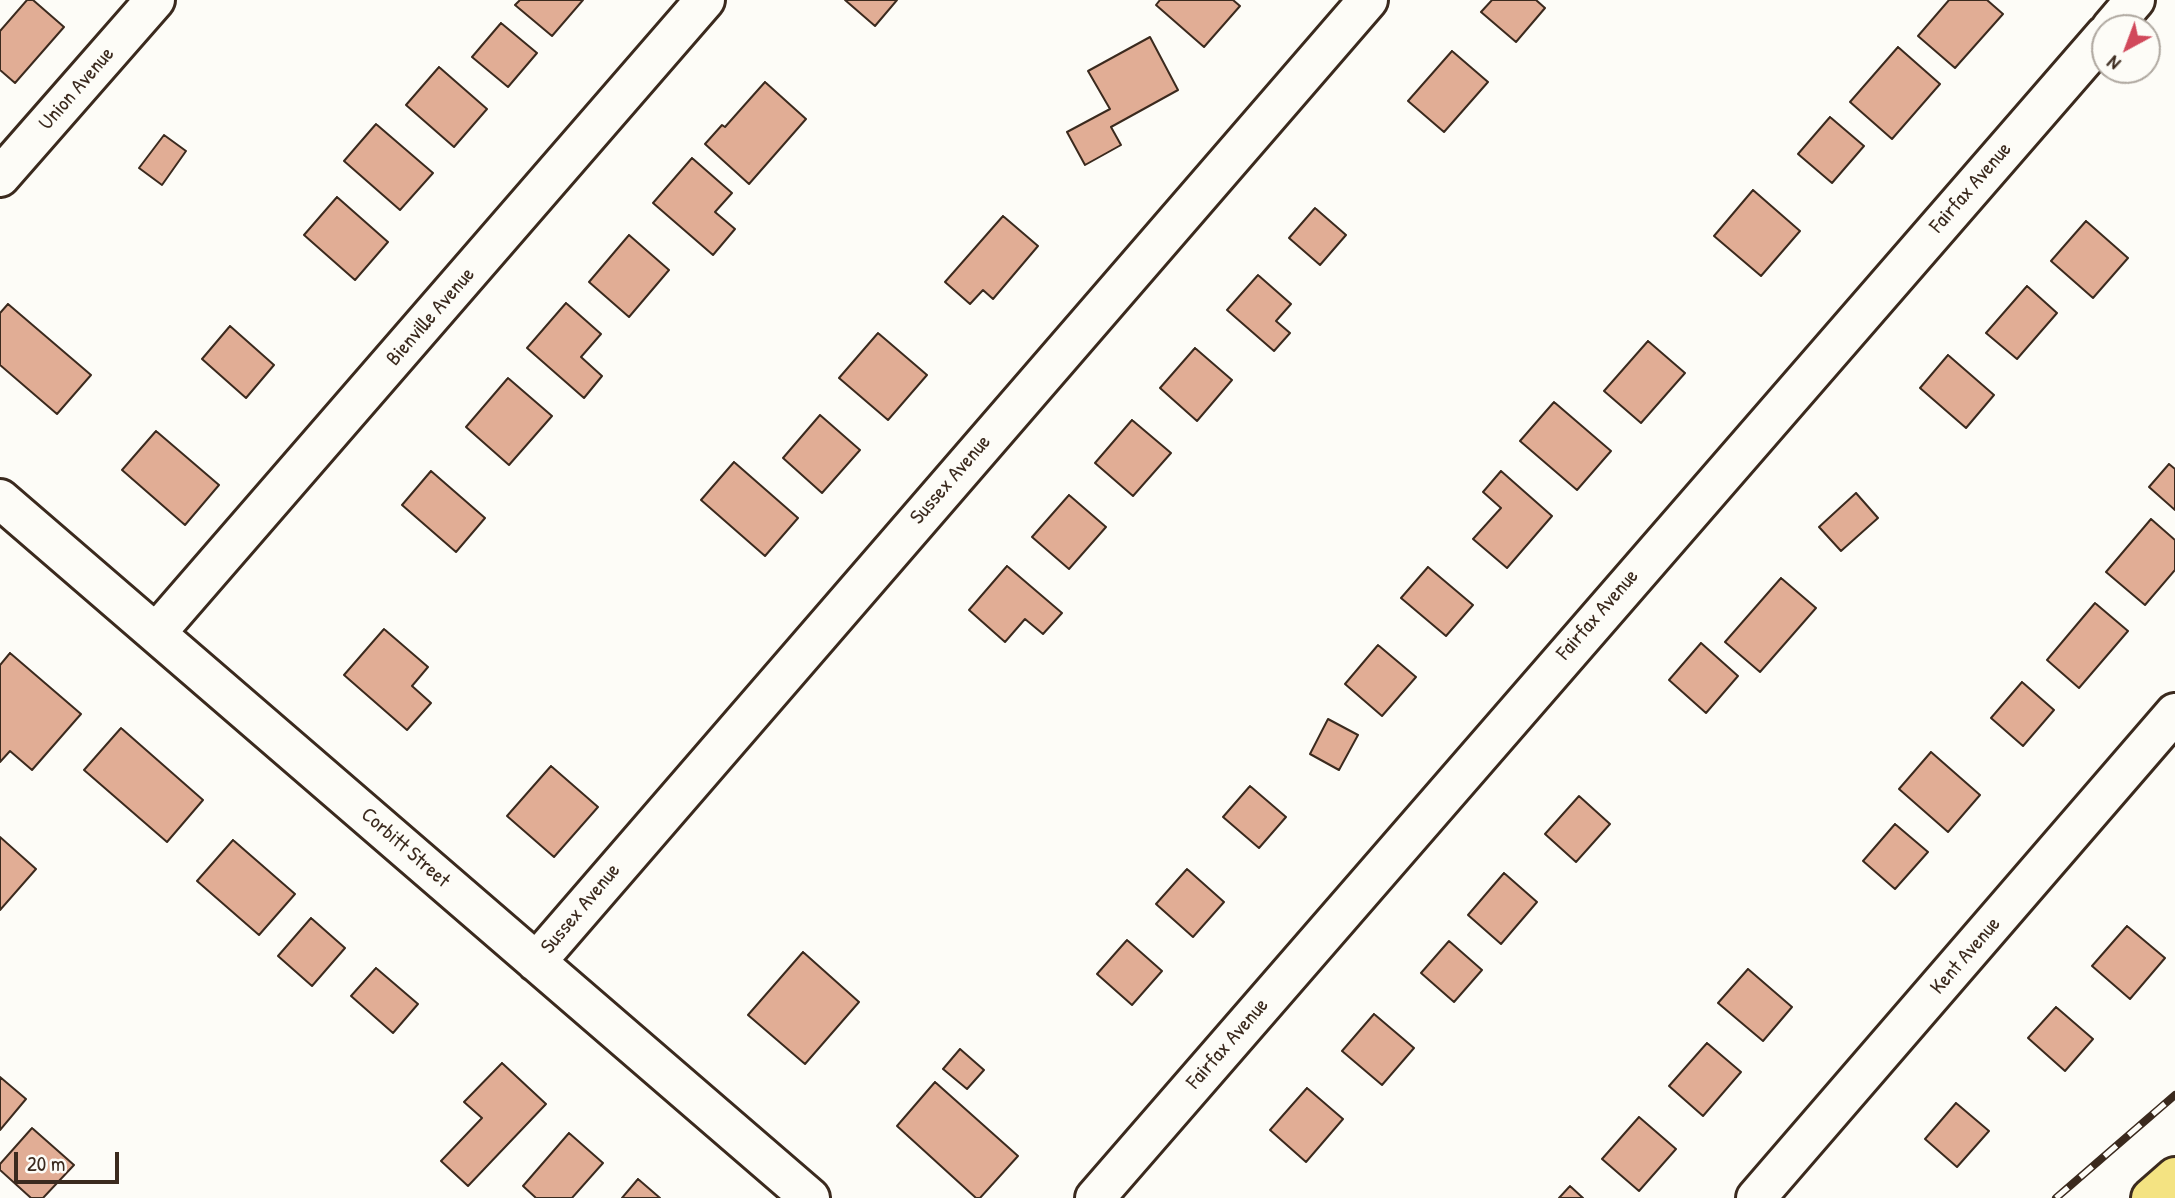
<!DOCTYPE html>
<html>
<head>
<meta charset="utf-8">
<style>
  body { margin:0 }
  #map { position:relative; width:2175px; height:1198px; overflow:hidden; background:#fdfcf7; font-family:"Patrick Hand",sans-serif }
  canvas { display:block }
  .north { position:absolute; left:2091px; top:14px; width:70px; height:70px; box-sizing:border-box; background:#fdfcf7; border:2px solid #afa8a0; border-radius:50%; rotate:221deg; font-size:19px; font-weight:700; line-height:28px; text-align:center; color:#3b2a1e }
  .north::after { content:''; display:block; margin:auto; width:24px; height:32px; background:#d1495b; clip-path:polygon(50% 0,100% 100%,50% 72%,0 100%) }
  .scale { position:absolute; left:14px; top:1152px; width:105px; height:32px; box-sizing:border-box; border:4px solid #3b2a1e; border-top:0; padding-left:9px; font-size:21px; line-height:24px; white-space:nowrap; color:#3b2a1e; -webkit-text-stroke:5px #fdfcf7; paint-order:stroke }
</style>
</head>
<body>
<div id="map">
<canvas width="2175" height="1198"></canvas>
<div class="north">N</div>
<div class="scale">20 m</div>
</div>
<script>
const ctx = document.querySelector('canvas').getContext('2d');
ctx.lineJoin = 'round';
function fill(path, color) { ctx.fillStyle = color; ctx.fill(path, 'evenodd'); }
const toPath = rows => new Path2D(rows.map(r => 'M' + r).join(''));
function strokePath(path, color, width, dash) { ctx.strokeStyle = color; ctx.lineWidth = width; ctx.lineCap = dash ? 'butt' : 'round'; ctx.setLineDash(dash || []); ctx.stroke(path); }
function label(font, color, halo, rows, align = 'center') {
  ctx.font = font + ' "Patrick Hand",sans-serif'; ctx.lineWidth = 6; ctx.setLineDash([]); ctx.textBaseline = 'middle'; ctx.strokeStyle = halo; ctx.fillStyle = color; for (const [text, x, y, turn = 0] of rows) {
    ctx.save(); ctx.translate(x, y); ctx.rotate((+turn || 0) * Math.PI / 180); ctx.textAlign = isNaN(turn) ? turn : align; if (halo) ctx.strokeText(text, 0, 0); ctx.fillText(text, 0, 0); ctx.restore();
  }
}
const building = toPath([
  [27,0,33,0,64,27,15,83,0,70,0,31,27,0],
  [520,0,583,0,552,36,515,5,520,0],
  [845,0,897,0,875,26,845,0],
  [1160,0,1233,0,1240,6,1204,47,1156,5,1160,0],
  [1492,0,1536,0,1545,8,1516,42,1481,12,1492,0],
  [1949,0,1987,0,2003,14,1955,68,1918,36,1949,0],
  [501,23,537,53,508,87,472,57,501,23],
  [1150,37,1178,90,1111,127,1121,145,1085,165,1067,132,1110,109,1088,71,1150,37],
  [1898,47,1940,84,1892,139,1850,102,1898,47],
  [1452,51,1488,82,1444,132,1408,101,1452,51],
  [439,67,487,109,454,147,406,105,439,67],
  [765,82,806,119,749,184,705,144,722,125,725,127,765,82],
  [1830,117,1864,146,1832,183,1798,154,1830,117],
  [376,124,433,173,400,210,344,161,376,124],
  [164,135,186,151,162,185,139,168,164,135],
  [692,158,732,193,715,212,735,229,713,255,653,203,692,158],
  [1753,190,1800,231,1761,276,1714,236,1753,190],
  [337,197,388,242,355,280,304,235,337,197],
  [1315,208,1346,235,1320,265,1289,238,1315,208],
  [1003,216,1038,246,993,299,983,290,970,304,945,282,1003,216],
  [2086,221,2128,258,2093,298,2051,261,2086,221],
  [629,235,669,270,629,317,589,282,629,235],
  [1258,275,1291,304,1276,321,1290,333,1274,351,1227,310,1258,275],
  [2027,286,2057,313,2017,359,1986,333,2027,286],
  [566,303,601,334,581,357,602,376,584,398,527,348,566,303],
  [8,304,91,375,57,414,0,365,0,313,8,304],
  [230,326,274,365,246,398,202,359,230,326],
  [878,333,927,375,888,420,839,378,878,333],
  [1648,341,1685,373,1641,423,1604,391,1648,341],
  [1195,348,1232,380,1197,421,1160,388,1195,348],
  [1948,355,1994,395,1966,428,1920,388,1948,355],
  [508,378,552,416,509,465,466,427,508,378],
  [1554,402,1611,451,1577,490,1520,441,1554,402],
  [820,415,860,450,822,493,783,458,820,415],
  [1132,420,1171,453,1133,496,1095,463,1132,420],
  [156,431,219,485,185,525,122,470,156,431],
  [734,462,798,518,765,556,701,500,734,462],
  [2169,464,2175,469,2175,510,2149,487,2169,464],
  [431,471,485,518,456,552,402,505,431,471],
  [1501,471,1552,516,1507,568,1473,539,1501,508,1483,492,1501,471],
  [1856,493,1878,518,1841,551,1819,527,1856,493],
  [1069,495,1106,527,1069,569,1032,537,1069,495],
  [2151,519,2175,540,2175,570,2145,605,2106,572,2151,519],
  [1007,566,1062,613,1043,634,1025,619,1005,642,969,610,1007,566],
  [1428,567,1473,605,1446,636,1401,598,1428,567],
  [1781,578,1816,608,1760,672,1725,642,1781,578],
  [2095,603,2128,631,2079,688,2047,660,2095,603],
  [384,629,428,667,412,686,431,703,407,730,344,675,384,629],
  [1701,643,1738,676,1706,713,1669,680,1701,643],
  [1378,645,1416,677,1382,716,1345,684,1378,645],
  [10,653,81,714,32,770,10,751,0,762,0,665,10,653],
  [2022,682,2054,710,2023,746,1991,718,2022,682],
  [1328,719,1358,735,1339,770,1310,754,1328,719],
  [121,728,203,800,167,842,84,770,121,728],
  [1931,752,1980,795,1948,832,1899,789,1931,752],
  [551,766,598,807,554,857,507,816,551,766],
  [1250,786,1286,817,1259,848,1223,817,1250,786],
  [1579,796,1610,824,1576,862,1545,834,1579,796],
  [1895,824,1928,852,1895,889,1863,861,1895,824],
  [0,837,36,869,0,910,0,837],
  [233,840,295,894,259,935,197,881,233,840],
  [1187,869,1224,902,1193,937,1156,904,1187,869],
  [1504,873,1537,902,1501,944,1468,915,1504,873],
  [311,918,345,948,312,986,278,956,311,918],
  [2127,926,2165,958,2130,999,2092,966,2127,926],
  [1127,940,1162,971,1132,1005,1097,974,1127,940],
  [1449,941,1482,970,1454,1002,1421,973,1449,941],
  [803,952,859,1002,805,1064,748,1015,803,952],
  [376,968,418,1004,393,1033,351,996,376,968],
  [1748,969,1792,1007,1763,1041,1718,1003,1748,969],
  [2056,1007,2093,1039,2065,1071,2028,1038,2056,1007],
  [1374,1014,1414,1048,1382,1085,1342,1051,1374,1014],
  [1707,1043,1741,1072,1703,1116,1669,1086,1707,1043],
  [960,1049,984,1070,967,1089,943,1069,960,1049],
  [502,1063,546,1104,468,1186,441,1161,482,1118,464,1102,502,1063],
  [0,1077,26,1099,0,1130,0,1077],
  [935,1082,1018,1156,980,1198,976,1198,897,1126,935,1082],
  [1307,1088,1343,1119,1306,1162,1270,1130,1307,1088],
  [1956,1103,1989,1131,1957,1167,1925,1139,1956,1103],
  [1639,1117,1676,1149,1639,1191,1602,1159,1639,1117],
  [32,1128,74,1165,43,1198,31,1198,0,1170,0,1164,32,1128],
  [569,1133,603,1163,572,1198,536,1198,523,1186,569,1133],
  [638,1179,660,1198,622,1198,638,1179],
  [1570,1186,1583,1198,1559,1198,1570,1186]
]);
fill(building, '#e1ad95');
strokePath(building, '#3b2a1e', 2);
const minor = toPath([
  [2111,28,2135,0],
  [0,177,155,0],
  [0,499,810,1198],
  [156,633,705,0],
  [536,962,1368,0],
  [1095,1198,2105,35],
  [1756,1198,2175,713]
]);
const major = toPath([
  [2151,1198,2175,1177]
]);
strokePath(minor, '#3b2a1e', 44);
strokePath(major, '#3b2a1e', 44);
strokePath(minor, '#fdfcf7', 38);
strokePath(major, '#f4e382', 38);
const rail = toPath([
  [2056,1198,2175,1095]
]);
strokePath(rail, '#3b2a1e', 8);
strokePath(rail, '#fdfcf7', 5, [16]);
label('21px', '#3b2a1e', '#fdfcf7', [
  ["Union Avenue",77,89,-49],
  ["Fairfax Avenue",1971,188,-49],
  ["Bienville Avenue",431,317,-49],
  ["Sussex Avenue",951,480,-49],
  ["Fairfax Avenue",1598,615,-49],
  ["Corbitt Street",405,848,41],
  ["Sussex Avenue",581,909,-50],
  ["Kent Avenue",1966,956,-49],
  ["Fairfax Avenue",1228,1044,-49]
]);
</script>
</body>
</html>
